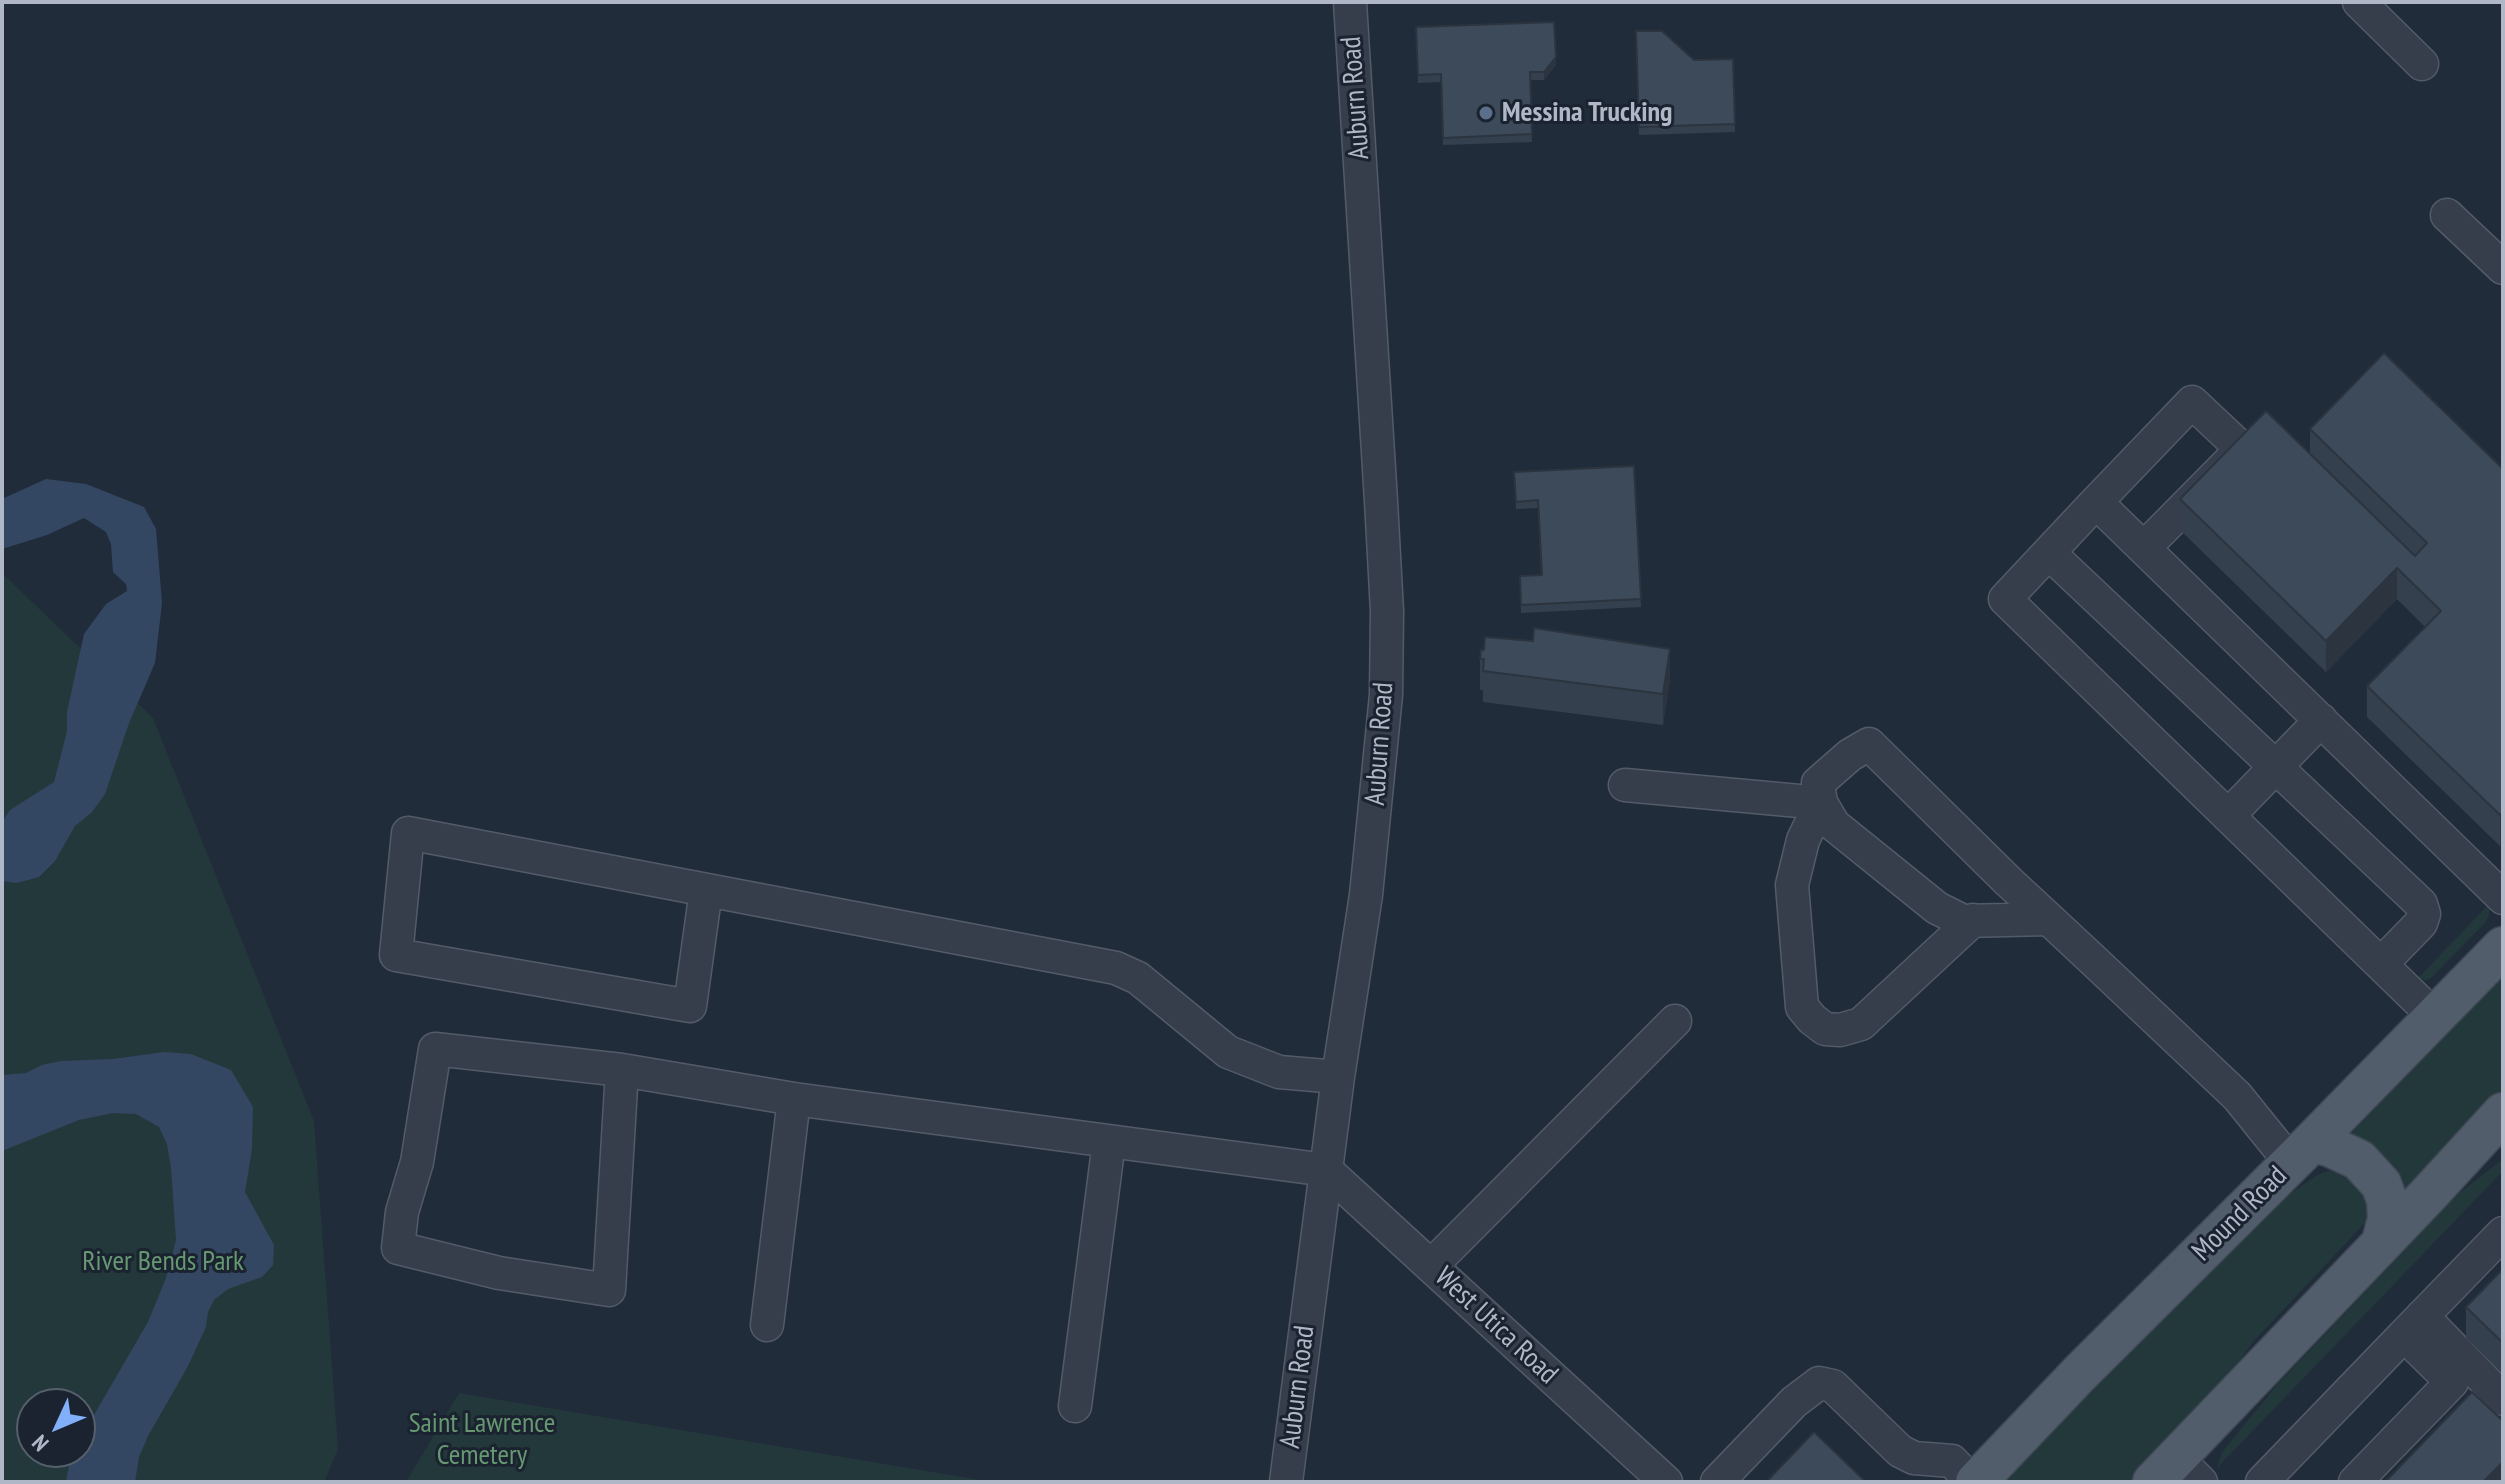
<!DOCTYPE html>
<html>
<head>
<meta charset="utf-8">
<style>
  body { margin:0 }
  #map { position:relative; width:2505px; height:1484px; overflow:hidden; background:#212c3a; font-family:"PT Sans Narrow",sans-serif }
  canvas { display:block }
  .frame { position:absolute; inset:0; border:4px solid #b0b8c7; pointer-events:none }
  .north { position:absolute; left:16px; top:1388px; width:80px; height:80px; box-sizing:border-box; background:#1a232f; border:2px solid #565f6c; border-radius:50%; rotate:226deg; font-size:22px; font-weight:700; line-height:32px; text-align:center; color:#b0b8c7 }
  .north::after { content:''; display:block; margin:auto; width:28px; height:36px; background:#81affa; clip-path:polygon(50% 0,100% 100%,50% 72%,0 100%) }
</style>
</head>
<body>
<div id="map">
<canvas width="2505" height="1484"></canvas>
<div class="frame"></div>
<div class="north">N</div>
</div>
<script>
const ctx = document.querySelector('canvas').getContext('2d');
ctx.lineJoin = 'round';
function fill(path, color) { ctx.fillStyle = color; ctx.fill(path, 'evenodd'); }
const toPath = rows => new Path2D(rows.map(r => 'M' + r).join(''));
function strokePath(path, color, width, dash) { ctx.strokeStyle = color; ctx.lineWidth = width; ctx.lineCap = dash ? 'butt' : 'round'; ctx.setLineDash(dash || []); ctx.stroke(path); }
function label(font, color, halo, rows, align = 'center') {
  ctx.font = font + ' "PT Sans Narrow",sans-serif'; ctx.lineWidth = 6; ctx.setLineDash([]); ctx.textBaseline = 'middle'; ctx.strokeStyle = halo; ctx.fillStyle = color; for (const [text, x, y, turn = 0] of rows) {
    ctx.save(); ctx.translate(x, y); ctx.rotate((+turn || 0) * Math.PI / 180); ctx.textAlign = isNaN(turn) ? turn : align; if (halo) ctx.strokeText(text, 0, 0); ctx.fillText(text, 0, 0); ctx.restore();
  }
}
fill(toPath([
  [2,573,153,718,314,1121,338,1449,324,1482,2,1482],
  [32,1404,80,1404,80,1452,32,1452],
  [2489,904,2489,915,2485,923,2431,978,2427,980,2417,979],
  [2503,977,2503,1089,2410,1187,2403,1188,2352,1135,2353,1131],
  [2503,1159,2503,1171,2217,1468,2222,1452,2277,1385,2459,1193],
  [2335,1169,2362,1183,2370,1213,2365,1223,2253,1342,2214,1396,2133,1482,1999,1482,2283,1199,2317,1175],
  [459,1393,992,1482,406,1482]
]), '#23383b');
fill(toPath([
  [46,479,86,484,144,507,156,529,162,603,155,663,129,723,105,794,92,812,75,826,55,861,39,877,17,883,2,881,2,822,10,810,54,782,67,731,67,712,84,634,106,604,127,591,126,584,113,572,111,544,106,532,84,518,47,535,2,549,2,499],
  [164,1052,191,1054,231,1070,253,1107,252,1149,245,1192,274,1245,273,1265,262,1277,228,1289,214,1300,208,1312,206,1327,187,1368,148,1436,139,1457,135,1482,66,1482,71,1454,80,1452,80,1439,148,1322,166,1278,176,1240,171,1168,167,1144,159,1127,136,1114,113,1113,79,1120,2,1151,2,1075,26,1073,42,1065,61,1061,113,1059]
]), '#344762');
const minor = toPath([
  [2359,2,2422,64],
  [2447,215,2503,268],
  [2096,502,2192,402,2242,449,2144,548],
  [2049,553,2421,904,2424,914,2421,923,2381,964],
  [1625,785,1821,803,1803,840,1792,885,1802,1007,1812,1019,1825,1029,1840,1030,1861,1024,1973,920],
  [2228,816,2321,720],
  [706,890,690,1006,396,955,408,833,1116,968,1138,978,1228,1052,1279,1072,1338,1077],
  [2049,919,1963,921,1937,908,1834,825,1821,803,1818,783,1850,755,1869,744,2009,882,2049,919,2094,961,2237,1096,2291,1163],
  [2435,1017,2005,599,2096,502,2503,898],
  [622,1070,609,1290,499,1273,398,1248,402,1212,417,1162,435,1049,622,1070,794,1099,1326,1170],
  [1326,1170,1666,1482],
  [1431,1266,1675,1021],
  [2422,1316,2503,1399],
  [767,1325,794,1099],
  [2404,1335,2503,1233],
  [1075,1406,1109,1142],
  [2176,1457,2201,1482],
  [1286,1482,1338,1077,1366,895,1386,695,1387,611,1381,501,1350,2],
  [1717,1482,1794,1402,1819,1383,1833,1386,1900,1451,1914,1458,1952,1461,1972,1482],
  [2262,1482,2404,1335,2452,1382,2355,1482]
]);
const major = toPath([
  [2312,1142,2329,1146,2359,1160,2381,1184,2387,1200,2388,1219,2382,1242],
  [1976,1482,2080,1373,2312,1142,2503,947],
  [2153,1482,2427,1196,2503,1113]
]);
strokePath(minor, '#535b68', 35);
strokePath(major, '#3e4754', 43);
strokePath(minor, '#353e4a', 32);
strokePath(major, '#525d6b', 40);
fill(toPath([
  [1416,27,1556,65,1544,80,1530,80,1532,142,1443,145,1441,82,1418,83],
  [1636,31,1694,60,1733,59,1735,132,1639,135],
  [2310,429,2503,469,2503,843,2500,846,2367,717,2367,686,2425,627,2397,599,2326,672,2180,530,2180,499,2310,454],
  [1634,466,1641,607,1521,613,1520,576,1541,575,1538,508,1516,509,1514,472],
  [1480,659,1670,680,1663,725,1483,702,1483,690,1480,690],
  [2503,1269,2503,1374,2466,1338,2466,1307]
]), '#34404d');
fill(toPath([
  [1556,57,1556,65,1544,80,1544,72],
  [2397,568,2397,599,2326,672,2326,641],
  [1670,649,1670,680,1663,725,1663,694],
  [2503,812,2503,843,2500,846,2500,815],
  [2503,1462,2503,1482,2483,1482]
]), '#2b343f');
const building = toPath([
  [1554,22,1556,57,1544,72,1530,72,1532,134,1443,138,1441,74,1418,75,1416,27,1554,22],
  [1636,31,1662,31,1694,60,1733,59,1735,124,1639,127,1636,31],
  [2384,353,2503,469,2503,812,2500,815,2367,686,2441,611,2397,568,2326,641,2180,499,2266,411,2415,556,2427,543,2310,429,2384,353],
  [1634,466,1641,599,1521,605,1520,576,1542,575,1538,500,1516,502,1514,472,1634,466],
  [1534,628,1670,649,1663,694,1483,671,1484,659,1480,659,1481,650,1484,650,1485,637,1533,641,1534,628],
  [2503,1269,2503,1343,2466,1307,2503,1269],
  [2472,1392,2503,1421,2503,1462,2483,1482,2385,1482,2472,1392],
  [1814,1432,1866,1482,1770,1482,1768,1480,1814,1432]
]);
fill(building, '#3d4a5a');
strokePath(building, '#2b343f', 2);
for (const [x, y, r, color] of [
  [1486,113,8,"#5c6f8a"]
]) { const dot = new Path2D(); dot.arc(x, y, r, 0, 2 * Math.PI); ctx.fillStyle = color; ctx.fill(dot); strokePath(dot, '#1a232f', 3); }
label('28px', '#b0b8c7', '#1a232f', [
  ["Auburn Road",1356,98,-94],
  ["Auburn Road",1380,744,-86],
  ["Mound Road",2240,1214,-45],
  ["West Utica Road",1496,1326,43],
  ["Auburn Road",1298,1387,-83]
]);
label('bold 28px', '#b0b8c7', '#1a232f', [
  ["Messina Trucking",1502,113]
], 'left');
label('28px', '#669872', '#1a232f', [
  ["River Bends Park",163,1262],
  ["Saint Lawrence",482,1424],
  ["Cemetery",482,1456]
]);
</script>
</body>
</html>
